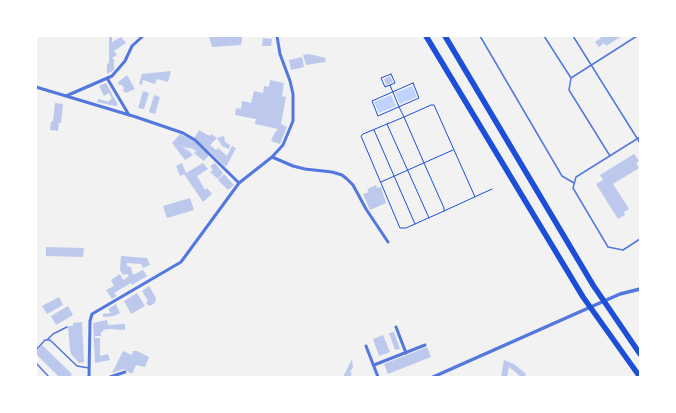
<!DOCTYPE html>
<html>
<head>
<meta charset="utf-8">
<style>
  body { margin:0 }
  #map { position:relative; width:676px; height:413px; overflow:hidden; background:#f2f2f2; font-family:"Source Sans 3",sans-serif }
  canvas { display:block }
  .frame { position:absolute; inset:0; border:37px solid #fff; pointer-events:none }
</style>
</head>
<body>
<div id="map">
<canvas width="676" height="413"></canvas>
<div class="frame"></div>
</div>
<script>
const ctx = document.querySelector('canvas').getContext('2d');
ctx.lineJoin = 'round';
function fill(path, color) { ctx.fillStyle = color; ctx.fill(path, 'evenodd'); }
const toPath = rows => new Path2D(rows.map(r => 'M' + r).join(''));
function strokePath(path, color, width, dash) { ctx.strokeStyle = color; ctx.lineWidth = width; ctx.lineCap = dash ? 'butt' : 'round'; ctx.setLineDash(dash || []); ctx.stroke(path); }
fill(toPath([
  [412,86,417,97,400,104,395,93],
  [391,95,396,106,379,113,374,102]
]), '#bfd3fe');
fill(toPath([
  [109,36,112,36,112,42,121,37,126,43,114,51,117,55,112,58,115,61,114,62,114,70,107,74,107,64,109,63],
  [211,36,242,36,242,40,241,45,212,47,209,37],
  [599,36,622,36,606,46,604,43,599,47,595,42,601,38],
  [263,38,272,39,271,46,262,46],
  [309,54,326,58,325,62,306,65,303,55],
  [302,57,304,67,291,70,289,60],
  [171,71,168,82,157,79,155,84,143,80,142,85,139,84,142,74],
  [127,75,135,89,126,93,123,91,124,88,122,85,119,85,118,82],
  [390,76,393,82,386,85,384,79],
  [270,80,284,83,282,96,286,97,281,124,287,127,280,144,271,141,275,132,276,132,278,129,255,124,256,119,235,115,236,108,241,109,242,101,251,103,254,91,263,93,264,86,269,87],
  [106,83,118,105,115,106,97,102,98,99,110,102,109,100,112,99,109,93,104,96,99,86],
  [143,91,149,93,144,109,138,108],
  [154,95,160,97,155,114,149,112],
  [55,103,63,104,61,123,59,123,58,131,50,130,51,122,53,121],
  [199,130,210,136,211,134,217,138,210,145,216,150,218,148,227,156,232,146,236,148,226,167,207,149,194,138],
  [180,134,193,140,209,155,204,161,194,153,196,151,191,148,190,149,188,147,187,149,182,145,186,150,188,150,193,155,185,160,172,143],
  [224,136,225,142,230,145,229,149,222,146,217,138],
  [634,154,639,161,636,163,639,168,613,184,629,209,624,212,625,215,618,219,596,184,603,180,600,175],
  [182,163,186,173,203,163,208,169,197,176,205,190,207,188,212,194,203,202,184,174,180,176,176,166],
  [215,163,223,173,218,179,210,172,213,170,210,166],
  [224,174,234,185,228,190,218,180],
  [376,185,377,188,381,187,386,203,370,210,363,194,369,192,367,189],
  [190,198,194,210,167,218,163,206],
  [46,247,84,248,83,257,46,256],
  [121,256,147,258,150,265,143,268,141,264,127,263,127,266,131,267,133,275,143,270,147,276,132,285,131,283,114,293,117,296,112,299,106,290,114,286,111,280,120,274,123,280,129,276,127,274,123,275,120,270],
  [149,286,156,298,155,303,149,306,146,303,148,301,142,291],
  [137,293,145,306,131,314,124,301],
  [59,297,63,305,47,314,42,306],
  [116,304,120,313,114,316,103,317,103,314,111,313,108,309],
  [68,306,73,315,56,325,51,316],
  [107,320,108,325,125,324,125,330,109,329,103,330,103,332,101,332,101,336,95,336,95,338,100,338,100,356,108,354,110,360,95,363,93,323],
  [82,322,84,362,79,363,71,354,70,350,68,326,73,326,73,323],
  [394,332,400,349,395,350,389,333],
  [383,335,390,352,379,356,373,339],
  [42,345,72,374,70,377,59,377,36,354,36,352],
  [427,347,431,357,388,374,384,364],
  [123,351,132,355,133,351,137,351,149,357,145,367,136,365,132,374,124,369,112,373],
  [352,359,353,367,350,372,352,373,350,377,343,377],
  [504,360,514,364,526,374,524,377,521,377,509,367,507,377,501,377]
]), '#bdc9ec');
strokePath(toPath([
  [391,74,395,83,385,87,381,78,391,74],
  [413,83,419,98,378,116,372,101,413,83],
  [390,85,399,107,404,117,424,163,444,208,444,211,406,228,400,228,361,136,363,134,404,117,431,105,434,105,475,197],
  [387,124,429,218],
  [374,130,415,224],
  [381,182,453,150],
  [444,211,492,189]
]), '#1d4ed8', 1);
strokePath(toPath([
  [480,36,562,176,574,183],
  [544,36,571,78],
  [573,36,640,143],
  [640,137,576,177,573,188,608,247,623,250,640,239],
  [610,156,569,90,571,78,637,36],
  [47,340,53,334,67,327],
  [36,350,45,340,50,340,77,366,89,368],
  [36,363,49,377]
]), '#5277de', 1.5);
strokePath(toPath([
  [107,78,129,115],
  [36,87,136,117,183,133,195,140,239,183,272,157,283,145,293,121,293,94,290,81,280,54,277,36],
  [66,96,112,76,125,61,132,46,143,36],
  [272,157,293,166,305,169,332,172,342,175,347,179,353,185,366,209,388,242],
  [396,327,406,353],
  [366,346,378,377],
  [374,365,425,345],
  [89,377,90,321,92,314,181,262,239,183],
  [110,377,125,372]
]), '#5277de', 3);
strokePath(toPath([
  [433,377,620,294,640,289]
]), '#5277de', 3.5);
strokePath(toPath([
  [426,36,583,297,640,377],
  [445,36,593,285,640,354]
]), '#1d4ed8', 5.5);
</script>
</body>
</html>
